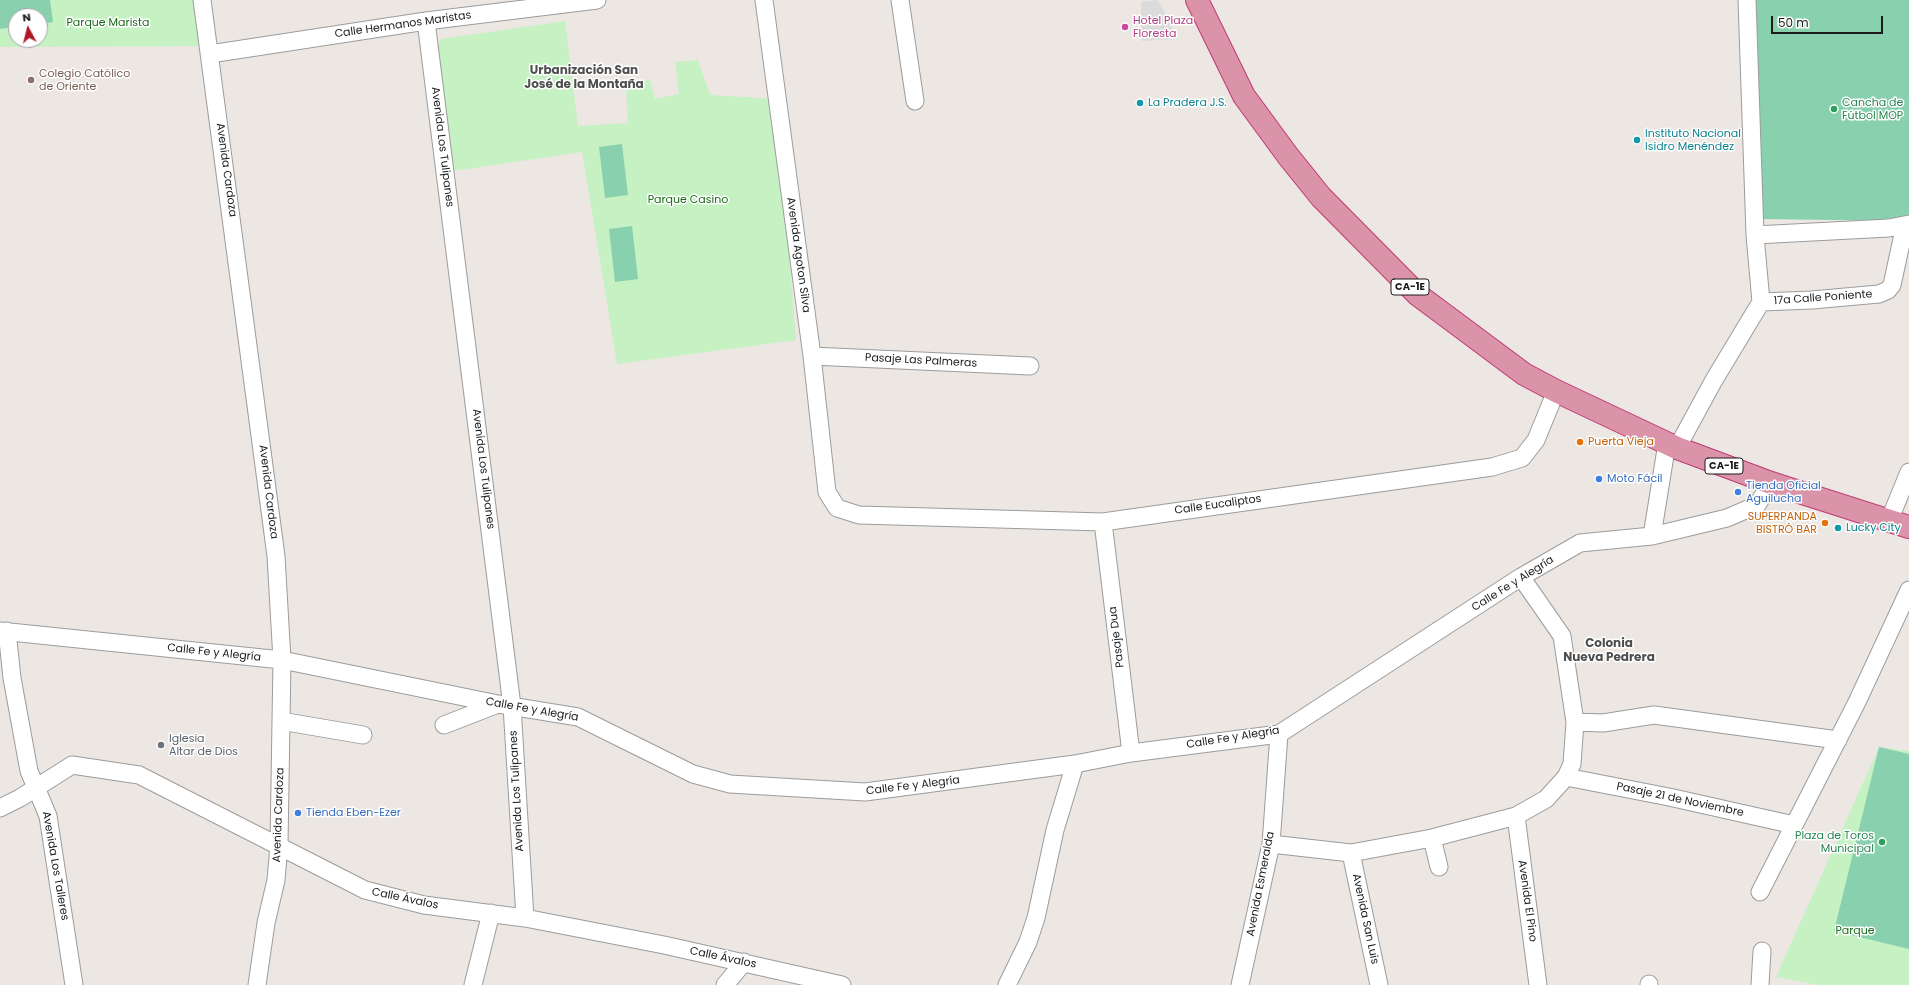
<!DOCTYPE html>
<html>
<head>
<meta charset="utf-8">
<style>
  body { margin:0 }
  #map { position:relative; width:1909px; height:985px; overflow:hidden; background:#ece7e2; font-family:Poppins,sans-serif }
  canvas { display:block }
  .north { position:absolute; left:8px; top:8px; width:40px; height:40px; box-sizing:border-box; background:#fff; border:1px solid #a4a4a4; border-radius:50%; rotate:353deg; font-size:11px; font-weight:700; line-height:16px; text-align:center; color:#1b1b1b }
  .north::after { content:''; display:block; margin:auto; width:14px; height:18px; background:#ae1829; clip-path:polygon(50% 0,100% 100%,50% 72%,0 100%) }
  .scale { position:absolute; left:1771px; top:16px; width:112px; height:18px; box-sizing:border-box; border:2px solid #1b1b1b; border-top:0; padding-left:5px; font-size:12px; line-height:14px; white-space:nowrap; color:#1b1b1b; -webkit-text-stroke:3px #fff; paint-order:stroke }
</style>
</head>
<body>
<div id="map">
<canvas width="1909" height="985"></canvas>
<div class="north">N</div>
<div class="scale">50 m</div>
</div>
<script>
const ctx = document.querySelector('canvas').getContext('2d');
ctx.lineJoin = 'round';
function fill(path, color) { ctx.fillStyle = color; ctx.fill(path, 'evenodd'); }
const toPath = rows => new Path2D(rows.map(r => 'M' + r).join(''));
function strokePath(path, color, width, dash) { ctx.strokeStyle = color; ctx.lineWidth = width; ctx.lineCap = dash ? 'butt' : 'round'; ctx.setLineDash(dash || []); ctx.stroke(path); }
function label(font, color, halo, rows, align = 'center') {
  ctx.font = font + ' Poppins,sans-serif'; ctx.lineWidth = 3; ctx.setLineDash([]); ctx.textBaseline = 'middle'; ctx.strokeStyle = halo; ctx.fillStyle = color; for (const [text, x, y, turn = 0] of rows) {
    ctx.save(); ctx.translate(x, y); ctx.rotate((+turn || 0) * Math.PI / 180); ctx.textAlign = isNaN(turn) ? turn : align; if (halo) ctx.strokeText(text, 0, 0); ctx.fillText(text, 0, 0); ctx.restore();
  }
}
fill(toPath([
  [0,0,203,0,210,46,0,47],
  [16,16,40,16,40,40,16,40],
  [565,21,578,126,628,123,626,84,650,80,655,99,679,94,675,62,698,60,710,95,777,99,796,340,617,364,582,152,453,171,437,45,441,39],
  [1879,747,1909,751,1909,985,1819,985,1776,977]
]), '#c5f1c3');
fill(toPath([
  [0,0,50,0,53,22,40,24,40,16,16,16,16,27,0,29],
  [1756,0,1909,0,1909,221,1760,219],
  [622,144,628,195,605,198,599,147],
  [632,226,638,279,615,282,609,229],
  [1879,747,1909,754,1909,949,1834,931]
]), '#89d1ae');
fill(toPath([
  [1158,0,1178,39,1142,41,1141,2]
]), '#dbdbdb');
const minor = toPath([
  [202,0,276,556,282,660,279,845,276,880,266,923,257,985],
  [764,0,812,356,827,492,837,508,859,515,1103,522,1492,467,1522,458,1536,440,1556,391],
  [900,0,915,101],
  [426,21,512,706,525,918],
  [210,54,426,21,597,0],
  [1755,235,1889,228,1909,224],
  [1761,302,1812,300,1879,294,1888,290,1892,285,1905,225],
  [812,356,1030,366],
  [1677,448,1714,380,1761,302,1755,235,1747,0],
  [1889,521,1909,472],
  [1103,522,1131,753],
  [1652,536,1667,443],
  [0,631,282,660,498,704,578,717,693,774,730,784,865,792,1075,764,1131,753,1279,734,1521,577,1580,543,1652,536,1727,518,1757,505,1771,483],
  [7,631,12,678,29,771,48,816,74,985],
  [281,721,363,735],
  [1575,722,1603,723,1654,715,1838,740],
  [444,725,498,704],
  [1566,777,1669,797,1794,825],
  [0,808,20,798,72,765,139,775,365,890,424,905,525,918,664,945,842,985],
  [1516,816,1538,985],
  [1432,838,1439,867],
  [1271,844,1351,853,1432,838,1516,816,1546,799,1566,777,1572,764,1575,722,1562,636,1521,577],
  [1351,853,1379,985],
  [1760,892,1857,702,1909,590],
  [473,985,491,913],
  [725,985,744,962],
  [1007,985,1028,942,1036,918,1055,830,1075,764],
  [1240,985,1271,844,1279,734],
  [1649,985,1649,984],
  [1760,985,1762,951]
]);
const highway = toPath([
  [1197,0,1244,96,1288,156,1321,197,1418,295,1524,374,1556,391,1677,448,1771,483,1909,527]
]);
strokePath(minor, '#9c9c9c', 19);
strokePath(highway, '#c03976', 24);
strokePath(minor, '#fff', 17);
strokePath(highway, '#da93a8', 22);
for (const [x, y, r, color] of [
  [1125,27,4,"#d1479c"],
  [31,80,4,"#8d6e63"],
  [1140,103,4,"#0f9aa8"],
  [1834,109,4,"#2e9e5b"],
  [1637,140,4,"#0f9aa8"],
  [1580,442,4,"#e8710a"],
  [1599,479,4,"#3f7fe0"],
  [1738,492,4,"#3f7fe0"],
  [1825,523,4,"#e8710a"],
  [1838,528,4,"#0f9aa8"],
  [161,745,4,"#6b7280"],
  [298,813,4,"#3f7fe0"],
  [1882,842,4,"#2e9e5b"]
]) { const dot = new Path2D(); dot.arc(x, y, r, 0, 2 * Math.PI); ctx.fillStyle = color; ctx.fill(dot); strokePath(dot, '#fff', 1.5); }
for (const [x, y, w] of [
  [1410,287,38],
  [1724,466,38]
]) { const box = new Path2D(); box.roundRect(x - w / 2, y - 8, w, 16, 3); ctx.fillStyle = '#fff'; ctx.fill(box); strokePath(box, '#1b1b1b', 1); }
label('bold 10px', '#1b1b1b', null, [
  ["CA-1E",1410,287],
  ["CA-1E",1724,466]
]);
label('11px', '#b23c85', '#fff', [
  ["Hotel Plaza",1133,21],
  ["Floresta",1133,34]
], 'left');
label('11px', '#1a6a18', '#fff', [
  ["Parque Marista",108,23],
  ["Parque Casino",688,200],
  ["Parque",1855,931]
]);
label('11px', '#1b1b1b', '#fff', [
  ["Calle Hermanos Maristas",403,25,-8],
  ["Avenida Los Tulipanes",442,147,83],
  ["Avenida Cardoza",226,170,82],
  ["Avenida Agoton Silva",798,255,82],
  ["17a Calle Poniente",1823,298,-4],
  ["Pasaje Las Palmeras",921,361,3],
  ["Avenida Los Tulipanes",483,469,83],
  ["Avenida Cardoza",268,492,83],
  ["Calle Eucaliptos",1218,505,-8],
  ["Calle Fe y Alegría",1513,584,-32],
  ["Pasaje Dua",1117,637,-97],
  ["Calle Fe y Alegría",214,653,6],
  ["Calle Fe y Alegría",532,710,10],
  ["Calle Fe y Alegría",1233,738,-9],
  ["Calle Fe y Alegría",913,786,-7],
  ["Avenida Los Tulipanes",517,791,-93],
  ["Pasaje 21 de Noviembre",1680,800,12],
  ["Avenida Cardoza",279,815,-88],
  ["Avenida Los Talleres",55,866,80],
  ["Avenida Esmeralda",1261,884,-79],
  ["Calle Ávalos",405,899,12],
  ["Avenida El Pino",1527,901,82],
  ["Avenida San Luis",1365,919,78],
  ["Calle Ávalos",723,958,12]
]);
label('11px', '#785e54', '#fff', [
  ["Colegio Católico",39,74],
  ["de Oriente",39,87]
], 'left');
label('11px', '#0d838f', '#fff', [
  ["La Pradera J.S.",1148,103],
  ["Instituto Nacional",1645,134],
  ["Isidro Menéndez",1645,147],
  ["Lucky City",1846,528]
], 'left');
label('11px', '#27864d', '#fff', [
  ["Cancha de",1842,103],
  ["Fútbol MOP",1842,116],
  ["Plaza de Toros",1874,836,"right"],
  ["Municipal",1874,849,"right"]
], 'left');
label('11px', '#c56008', '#fff', [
  ["Puerta Vieja",1588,442],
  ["SUPERPANDA",1817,517,"right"],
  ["BISTRÓ BAR",1817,530,"right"]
], 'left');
label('11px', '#366cbe', '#fff', [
  ["Moto Fácil",1607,479],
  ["Tienda Oficial",1746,486],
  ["Aguilucha",1746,499],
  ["Tienda Eben-Ezer",306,813]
], 'left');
label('11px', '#5b616d', '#fff', [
  ["Iglesia",169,739],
  ["Altar de Dios",169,752]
], 'left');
label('bold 12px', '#4e4e4e', '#fff', [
  ["Urbanización San",584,71],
  ["José de la Montaña",584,85],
  ["Colonia",1609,644],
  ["Nueva Pedrera",1609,658]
]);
</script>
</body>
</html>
